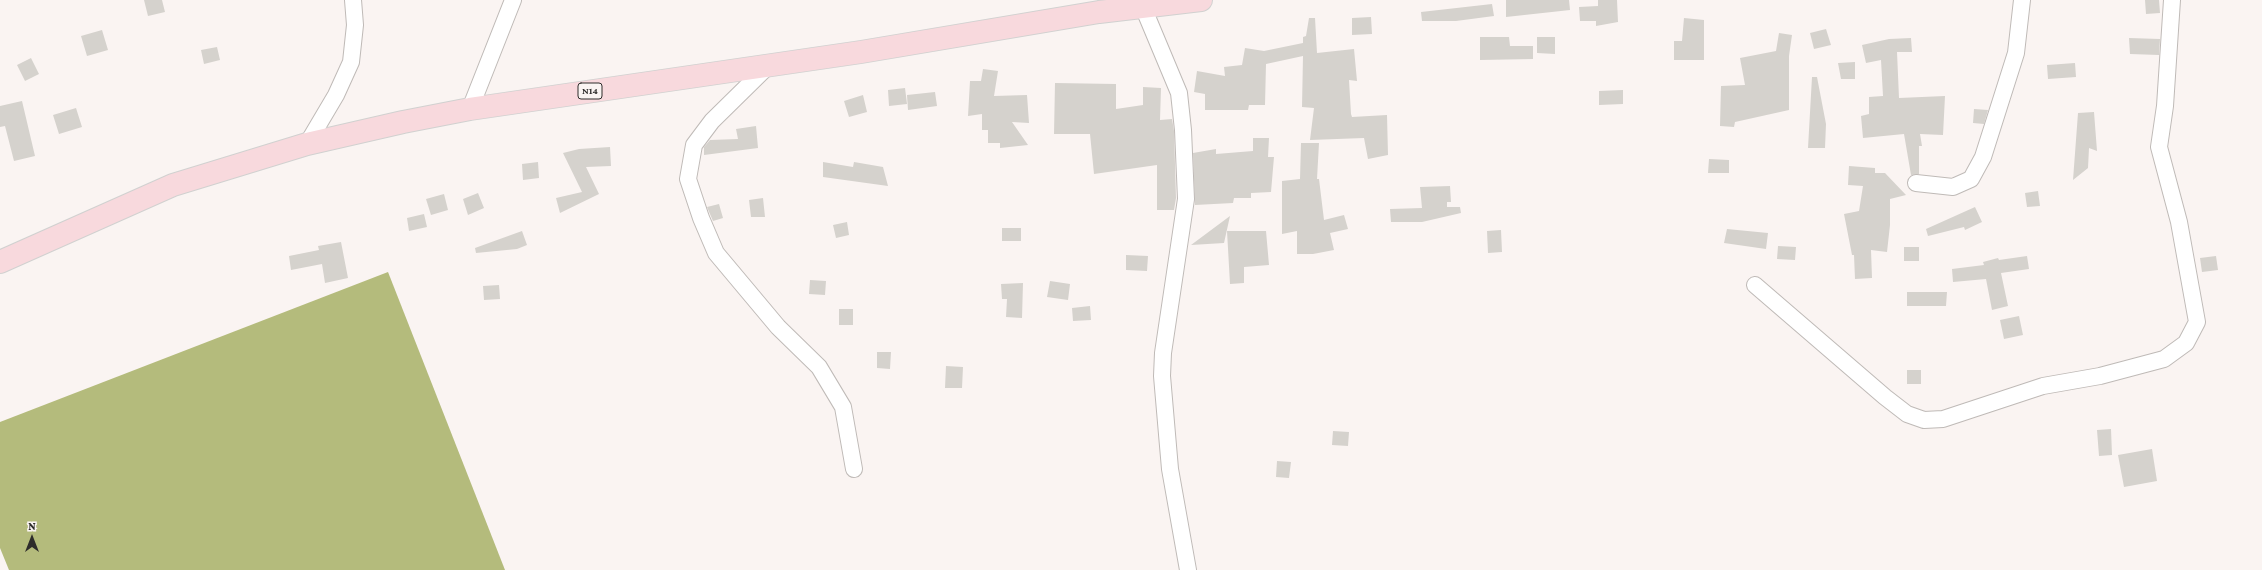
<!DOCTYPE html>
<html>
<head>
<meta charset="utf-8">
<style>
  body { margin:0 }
  #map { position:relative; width:2262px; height:570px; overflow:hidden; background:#faf4f2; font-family:"Crimson Pro",serif }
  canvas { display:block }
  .north { position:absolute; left:12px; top:518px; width:40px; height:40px; -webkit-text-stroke:3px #faf4f2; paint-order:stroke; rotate:0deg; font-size:11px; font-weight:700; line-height:16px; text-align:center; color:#2e2c2b }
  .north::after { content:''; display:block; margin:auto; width:14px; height:18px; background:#2e2c2b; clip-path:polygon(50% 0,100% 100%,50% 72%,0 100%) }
</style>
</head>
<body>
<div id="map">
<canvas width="2262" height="570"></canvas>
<div class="north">N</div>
</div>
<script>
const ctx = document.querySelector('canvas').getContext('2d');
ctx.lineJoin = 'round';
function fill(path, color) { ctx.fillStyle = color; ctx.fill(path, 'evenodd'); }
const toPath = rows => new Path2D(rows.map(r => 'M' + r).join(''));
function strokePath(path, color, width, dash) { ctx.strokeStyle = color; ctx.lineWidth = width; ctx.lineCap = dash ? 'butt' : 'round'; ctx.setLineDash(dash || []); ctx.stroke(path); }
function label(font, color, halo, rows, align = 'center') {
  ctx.font = font + ' "Crimson Pro",serif'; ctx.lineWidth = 3; ctx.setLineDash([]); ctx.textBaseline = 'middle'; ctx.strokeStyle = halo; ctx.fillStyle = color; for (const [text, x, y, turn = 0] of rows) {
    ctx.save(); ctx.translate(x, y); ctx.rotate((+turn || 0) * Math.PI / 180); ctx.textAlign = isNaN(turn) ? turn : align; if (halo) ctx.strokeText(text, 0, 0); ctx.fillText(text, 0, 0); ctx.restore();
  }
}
fill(toPath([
  [388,272,505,570,9,570,0,548,0,422]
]), '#b4bb7c');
fill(toPath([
  [144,0,162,0,165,12,148,16],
  [1506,0,1569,0,1570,10,1506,17],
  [1598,0,1617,0,1618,22,1596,26,1596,21,1580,21,1579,7,1598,6],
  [2145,0,2159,0,2160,13,2146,14],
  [1492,4,1494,16,1456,21,1422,21,1421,12],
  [1371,17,1372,34,1352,35,1352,18],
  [1309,18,1315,18,1317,53,1354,49,1357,81,1349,80,1351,114,1352,117,1387,115,1388,155,1368,159,1364,138,1310,140,1314,108,1302,107,1303,56,1266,64,1265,105,1249,105,1248,110,1205,110,1205,94,1194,92,1197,71,1225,76,1224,67,1242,65,1245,48,1264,51,1303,43,1303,37,1306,36],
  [1684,18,1704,20,1704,60,1674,60,1674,41,1682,41],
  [1826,29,1831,45,1814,49,1810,33],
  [102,30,108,50,87,56,81,36],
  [1779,33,1792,35,1789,56,1789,110,1735,122,1734,127,1720,126,1721,86,1745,85,1740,58,1776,51],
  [1480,37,1509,37,1510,46,1533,46,1533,59,1480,60],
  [1537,37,1555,37,1555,54,1537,53],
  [1911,38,1912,52,1897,52,1899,98,1945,96,1943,135,1920,134,1922,146,1919,146,1919,174,1911,175,1904,134,1863,138,1861,116,1869,114,1869,97,1883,96,1881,60,1866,63,1862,45,1889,39],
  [2129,38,2160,39,2159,55,2130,54],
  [217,47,220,60,204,64,201,50],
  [31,58,39,74,25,81,17,65],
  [1855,62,1855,79,1841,79,1838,63],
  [2075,63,2076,77,2048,79,2047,65],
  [983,69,998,71,994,96,1027,95,1029,123,1012,122,1028,145,1000,148,1000,143,988,143,988,130,982,130,982,114,968,116,970,81,981,81],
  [1812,77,1817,77,1826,124,1825,148,1808,148],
  [1055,83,1116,84,1116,109,1143,105,1143,87,1161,88,1160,120,1172,119,1174,131,1176,198,1174,210,1157,210,1157,165,1094,174,1090,134,1054,134],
  [905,88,907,104,889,106,888,90],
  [1623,90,1623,104,1599,105,1599,91],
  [935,92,937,106,908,110,907,95],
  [863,95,867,112,849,117,844,101],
  [22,101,35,156,14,161,5,126,0,127,0,106],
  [76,108,82,127,59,134,53,115],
  [1974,109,1988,110,1984,124,1973,123],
  [2094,112,2097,151,2089,148,2088,168,2073,180,2078,113],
  [756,126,758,148,704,155,704,147,710,140,738,139,736,129],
  [1253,138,1269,138,1268,157,1274,157,1271,192,1251,193,1251,198,1234,198,1233,203,1195,205,1193,153,1216,149,1216,154,1253,151],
  [1301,143,1319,143,1317,179,1319,179,1324,220,1344,215,1348,229,1330,233,1334,250,1313,254,1297,254,1297,231,1282,234,1282,181,1300,179],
  [610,147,611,166,586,167,599,194,560,213,556,198,582,192,563,153,579,149],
  [1709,159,1729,160,1729,173,1708,173],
  [538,162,539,178,523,180,522,164],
  [823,162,853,167,854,162,883,167,888,186,823,177],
  [1849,166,1875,168,1875,173,1885,173,1906,195,1890,199,1890,225,1887,252,1871,250,1872,278,1855,279,1854,255,1852,255,1844,214,1859,211,1863,186,1848,185],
  [1450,186,1451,202,1447,202,1447,207,1460,207,1461,213,1422,222,1391,222,1390,209,1422,208,1420,187],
  [2038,191,2040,206,2027,207,2025,193],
  [478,193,484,208,468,215,463,199],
  [444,194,448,210,431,215,426,199],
  [763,198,765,217,751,217,749,200],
  [719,204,723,218,713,221,707,207],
  [1975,207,1982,222,1965,230,1964,227,1928,236,1926,229],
  [424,214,427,227,409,231,407,218],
  [1230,216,1224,243,1191,245],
  [847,222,849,235,836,238,833,225],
  [1002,228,1021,228,1021,241,1002,241],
  [1727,229,1768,233,1766,249,1724,243],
  [1501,230,1502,252,1488,253,1487,231],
  [522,231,527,245,517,249,476,253,475,248],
  [1227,231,1266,231,1269,265,1244,267,1244,283,1230,284],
  [341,242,348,278,325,283,322,264,291,270,289,256,319,250,318,246],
  [1778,246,1796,247,1795,260,1777,259],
  [1904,247,1919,247,1919,261,1904,261],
  [1126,255,1148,256,1147,271,1126,270],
  [2027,256,2029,269,2001,273,2008,306,1992,310,1986,279,1953,282,1952,269,1984,265,1983,262,1998,258,1999,260],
  [2216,256,2218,270,2202,272,2200,258],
  [810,280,826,281,825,295,809,294],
  [1050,281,1070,284,1068,300,1047,297],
  [1023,283,1022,318,1006,317,1007,299,1002,299,1001,284],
  [499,285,500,299,484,300,483,286],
  [1907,292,1947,292,1946,306,1907,306],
  [1090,306,1091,320,1073,321,1072,308],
  [839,309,853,309,853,325,839,325],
  [2019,316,2023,335,2004,339,2000,320],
  [877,352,891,352,890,369,877,368],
  [946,366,963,367,962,388,945,388],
  [1907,370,1921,370,1921,384,1907,384],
  [2111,429,2112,455,2099,456,2097,430],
  [1333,431,1349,432,1348,446,1332,445],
  [2152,449,2157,481,2124,487,2118,455],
  [1277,461,1291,462,1289,478,1276,477]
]), '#d5d2cd');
const street = toPath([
  [1143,7,1179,93,1183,130,1186,199,1163,353,1162,376,1170,469,1188,570],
  [769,65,712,121,694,145,688,179,701,218,716,253,778,327,819,367,843,407,854,469],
  [470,109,513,0],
  [307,144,336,95,351,62,355,25,353,0],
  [1916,183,1953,187,1971,179,1983,157,2016,53,2022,0],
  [1755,285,1885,397,1907,414,1924,420,1943,419,2043,386,2100,376,2164,359,2186,343,2197,322,2179,222,2159,147,2165,106,2172,0]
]);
const primary = toPath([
  [0,262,173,185,307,144,403,122,470,109,861,52,1099,12,1201,0]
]);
strokePath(street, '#bfbab7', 18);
strokePath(primary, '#d1d1d0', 24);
strokePath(street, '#fff', 16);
strokePath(primary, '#f8d9dd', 22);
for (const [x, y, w] of [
  [590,91,24]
]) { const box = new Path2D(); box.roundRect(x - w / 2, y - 8, w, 16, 3); ctx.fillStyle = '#faf4f2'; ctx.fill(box); strokePath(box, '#2e2c2b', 1); }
label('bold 10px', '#2e2c2b', null, [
  ["N14",590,91]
]);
</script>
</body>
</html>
